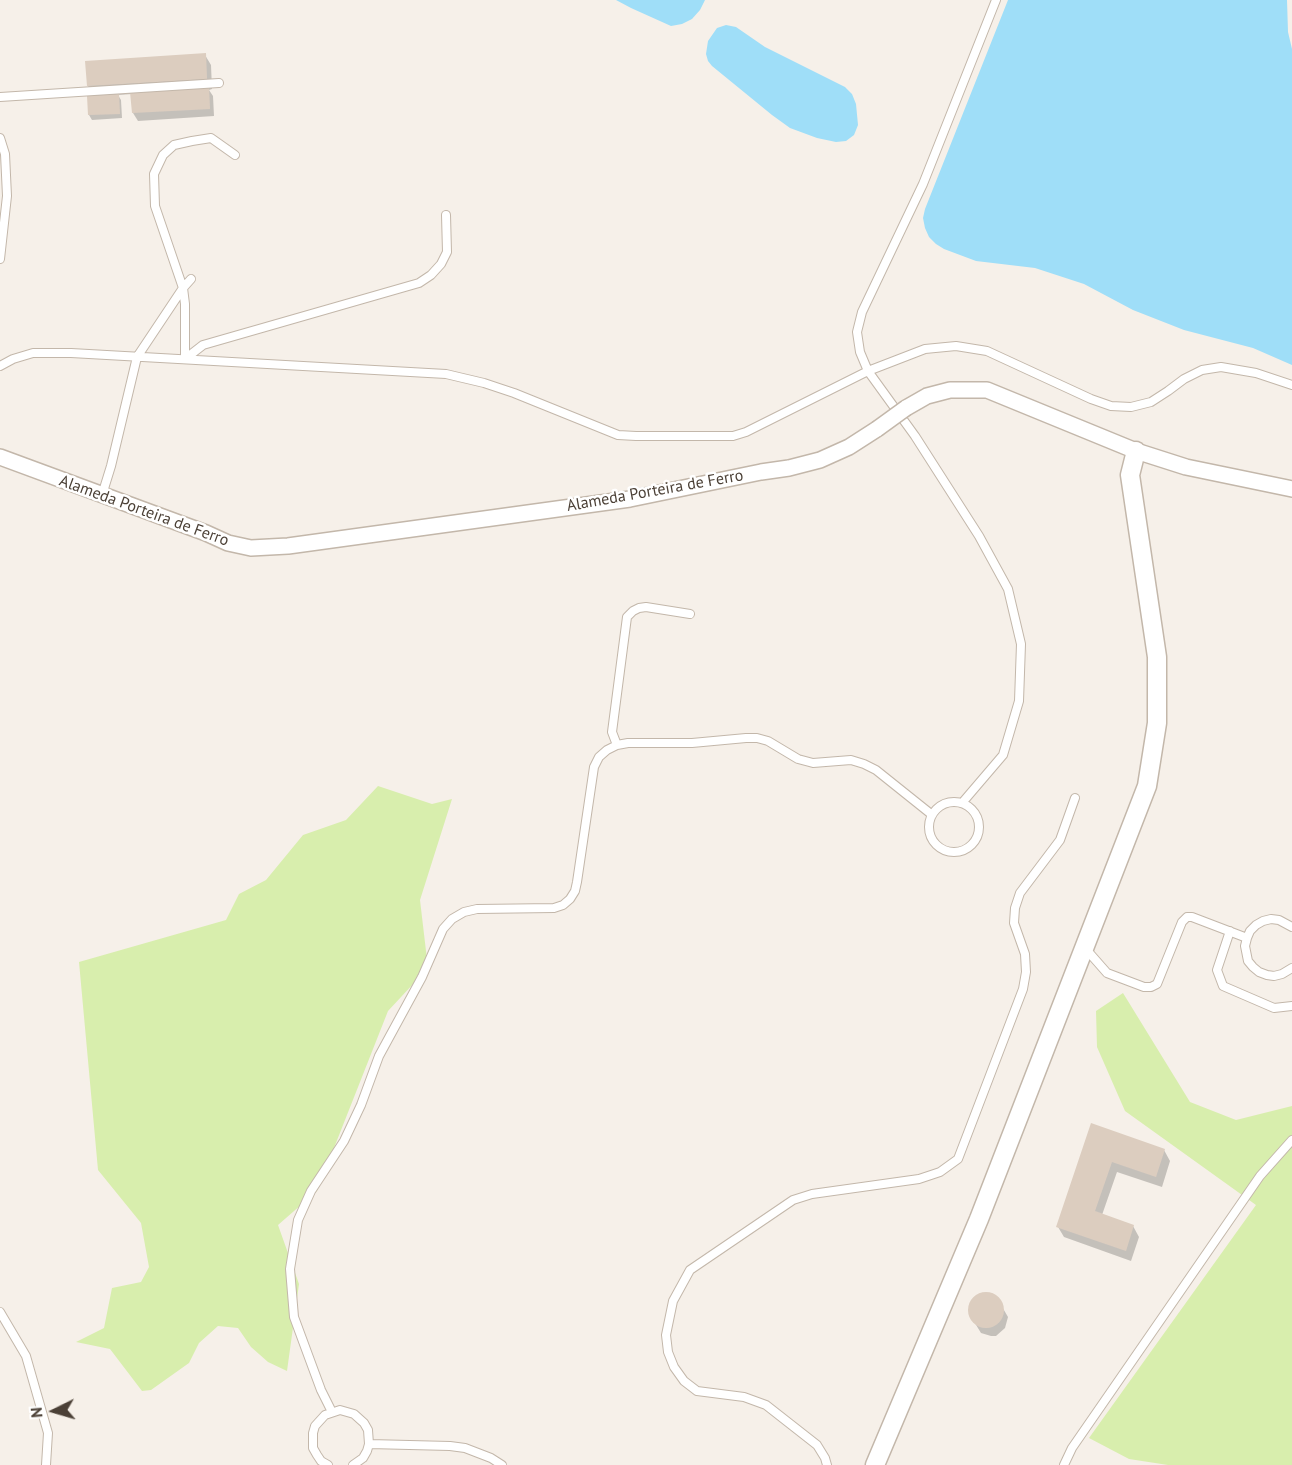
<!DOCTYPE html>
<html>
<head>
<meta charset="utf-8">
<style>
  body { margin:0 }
  #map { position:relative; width:1292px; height:1465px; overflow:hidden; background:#f6f0e9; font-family:"PT Sans",sans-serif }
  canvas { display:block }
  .north { position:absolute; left:24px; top:1381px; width:60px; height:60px; -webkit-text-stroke:4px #fff; paint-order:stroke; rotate:265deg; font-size:16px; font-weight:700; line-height:24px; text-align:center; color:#4b4036 }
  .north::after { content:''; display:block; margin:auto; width:21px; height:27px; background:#4b4036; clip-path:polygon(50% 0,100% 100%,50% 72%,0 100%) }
</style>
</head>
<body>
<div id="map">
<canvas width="1292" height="1465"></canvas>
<div class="north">N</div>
</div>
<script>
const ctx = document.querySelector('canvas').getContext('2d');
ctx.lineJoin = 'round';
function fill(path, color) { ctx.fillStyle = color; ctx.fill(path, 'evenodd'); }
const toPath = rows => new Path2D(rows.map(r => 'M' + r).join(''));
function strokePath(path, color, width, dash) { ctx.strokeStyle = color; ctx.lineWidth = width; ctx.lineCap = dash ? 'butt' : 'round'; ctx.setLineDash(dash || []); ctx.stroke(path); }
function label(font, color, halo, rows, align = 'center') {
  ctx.font = font + ' "PT Sans",sans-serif'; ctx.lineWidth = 5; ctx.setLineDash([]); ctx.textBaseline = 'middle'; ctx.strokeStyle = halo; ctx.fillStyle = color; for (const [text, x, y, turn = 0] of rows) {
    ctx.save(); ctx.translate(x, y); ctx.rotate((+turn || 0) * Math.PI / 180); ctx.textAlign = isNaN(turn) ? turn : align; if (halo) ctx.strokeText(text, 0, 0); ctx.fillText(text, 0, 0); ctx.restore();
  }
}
fill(toPath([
  [378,786,432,804,452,799,420,900,428,968,388,1011,317,1191,278,1225,299,1284,287,1371,268,1362,251,1347,238,1328,218,1326,199,1343,189,1363,151,1390,142,1391,110,1349,76,1342,104,1328,112,1288,141,1282,149,1267,141,1223,98,1170,79,962,226,920,239,894,266,880,303,835,346,820],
  [1123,993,1190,1102,1236,1120,1292,1106,1292,1465,1168,1465,1129,1459,1089,1438,1256,1205,1125,1111,1097,1047,1096,1011]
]), '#d8eead');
fill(toPath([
  [616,0,705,0,700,10,692,19,682,24,671,26,631,8],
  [1008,0,1287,0,1288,32,1292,49,1292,365,1253,348,1184,330,1133,310,1084,284,1035,268,976,261,944,249,936,244,929,237,925,228,923,218,925,209],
  [726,25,736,27,765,47,845,87,852,94,856,104,858,125,854,135,846,141,836,142,817,138,790,128,772,115,712,66,708,61,706,54,708,41,717,28]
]), '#9fdef8');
fill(toPath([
  [205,55,211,65,212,89,209,90,213,96,214,116,138,121,133,113,132,94,118,95,121,100,122,118,92,120,89,115,88,97,95,97,88,86,87,62],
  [1092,1125,1164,1150,1170,1161,1162,1187,1117,1172,1102,1215,1133,1226,1139,1237,1131,1261,1064,1237,1058,1227],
  [987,1293,997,1298,1008,1317,1005,1328,996,1336,991,1336,981,1333,970,1315,970,1304,972,1300,982,1294]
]), '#0003');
fill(toPath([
  [206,53,207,79,87,86,85,61],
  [209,87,210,109,132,113,130,92],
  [119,94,120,114,88,115,87,96],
  [1091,1123,1165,1149,1156,1177,1112,1162,1095,1211,1134,1225,1126,1251,1056,1227],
  '968 1310a18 18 0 1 1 36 0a18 18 0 1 1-36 0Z'
]), '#dccdbf');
const service = toPath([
  [0,97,219,83],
  [0,138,5,154,7,196,0,259],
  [185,359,203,345,419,283,431,275,441,264,447,252,446,215],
  [185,359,185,304,183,288,155,206,154,174,163,155,174,145,192,141,211,138,235,155],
  [0,366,13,359,33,353,71,353,446,374,484,383,514,393,618,435,636,436,733,436,746,432,868,371,925,349,956,346,987,351,1091,399,1111,406,1131,407,1151,402,1168,391,1184,379,1202,370,1221,367,1256,373,1292,385],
  [102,495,111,466,137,357,183,288,191,279],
  [617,745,612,732,627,617,633,611,639,608,646,607,690,614],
  '929 827a25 25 0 1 1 50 0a25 25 0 1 1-50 0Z',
  [962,803,1003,755,1019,701,1021,644,1008,589,979,536,915,436,868,371,860,352,857,332,862,312,923,184,996,0],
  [1292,927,1279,920,1271,919,1263,921,1256,925,1250,931,1247,938,1245,946,1248,961,1253,967,1259,972,1267,975,1274,976,1282,974,1292,968],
  [1230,931,1217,970,1223,986,1274,1008,1292,1006],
  [1085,948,1107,973,1144,987,1151,987,1157,984,1182,922,1187,917,1192,917,1247,938],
  [0,1312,26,1356,48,1433,46,1465],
  [332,1412,321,1390,294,1317,290,1269,298,1220,311,1191,344,1141,361,1105,379,1056,422,977,443,929,452,919,464,912,477,909,554,908,563,905,570,899,575,891,577,882,594,767,599,757,607,750,617,745,628,743,692,743,746,738,757,738,768,741,798,759,813,763,851,760,864,764,876,770,931,814],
  [369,1444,450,1446,465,1448,491,1458,502,1465],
  [328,1465,321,1461,317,1455,313,1448,313,1433,315,1426,325,1415,340,1410,354,1414,364,1423,368,1430,369,1444,367,1451,363,1458,353,1465],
  [827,1465,825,1458,817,1445,766,1405,744,1397,697,1391,684,1381,674,1367,668,1352,666,1335,673,1301,690,1270,793,1200,812,1194,919,1179,940,1172,958,1159,1023,989,1026,972,1025,954,1014,923,1015,908,1020,893,1060,840,1075,798],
  [1064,1465,1072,1448,1260,1176,1292,1140]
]);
const minor = toPath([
  [906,408,927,396,950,390,987,390,1136,451,1186,467,1292,489],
  [0,457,206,533,228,543,251,548,288,546,630,499,761,472,789,468,820,460,849,447,877,429]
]);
const tertiary = toPath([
  [875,1465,979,1219,1147,786,1157,723,1157,657,1130,475,1136,451]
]);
strokePath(service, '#c3b7aa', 10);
strokePath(minor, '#c3b7aa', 18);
strokePath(tertiary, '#c3b7aa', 21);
strokePath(service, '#fff', 8);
strokePath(minor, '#fff', 15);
strokePath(tertiary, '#fff', 18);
const minorBridge = toPath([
  [877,429,906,408]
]);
strokePath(minorBridge, '#c3b7aa', 18, []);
strokePath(minorBridge, '#fff', 15);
label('16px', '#4b4036', '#fff', [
  ["Alameda Porteira de Ferro",655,491,-10],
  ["Alameda Porteira de Ferro",144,511,20]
]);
</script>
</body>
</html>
